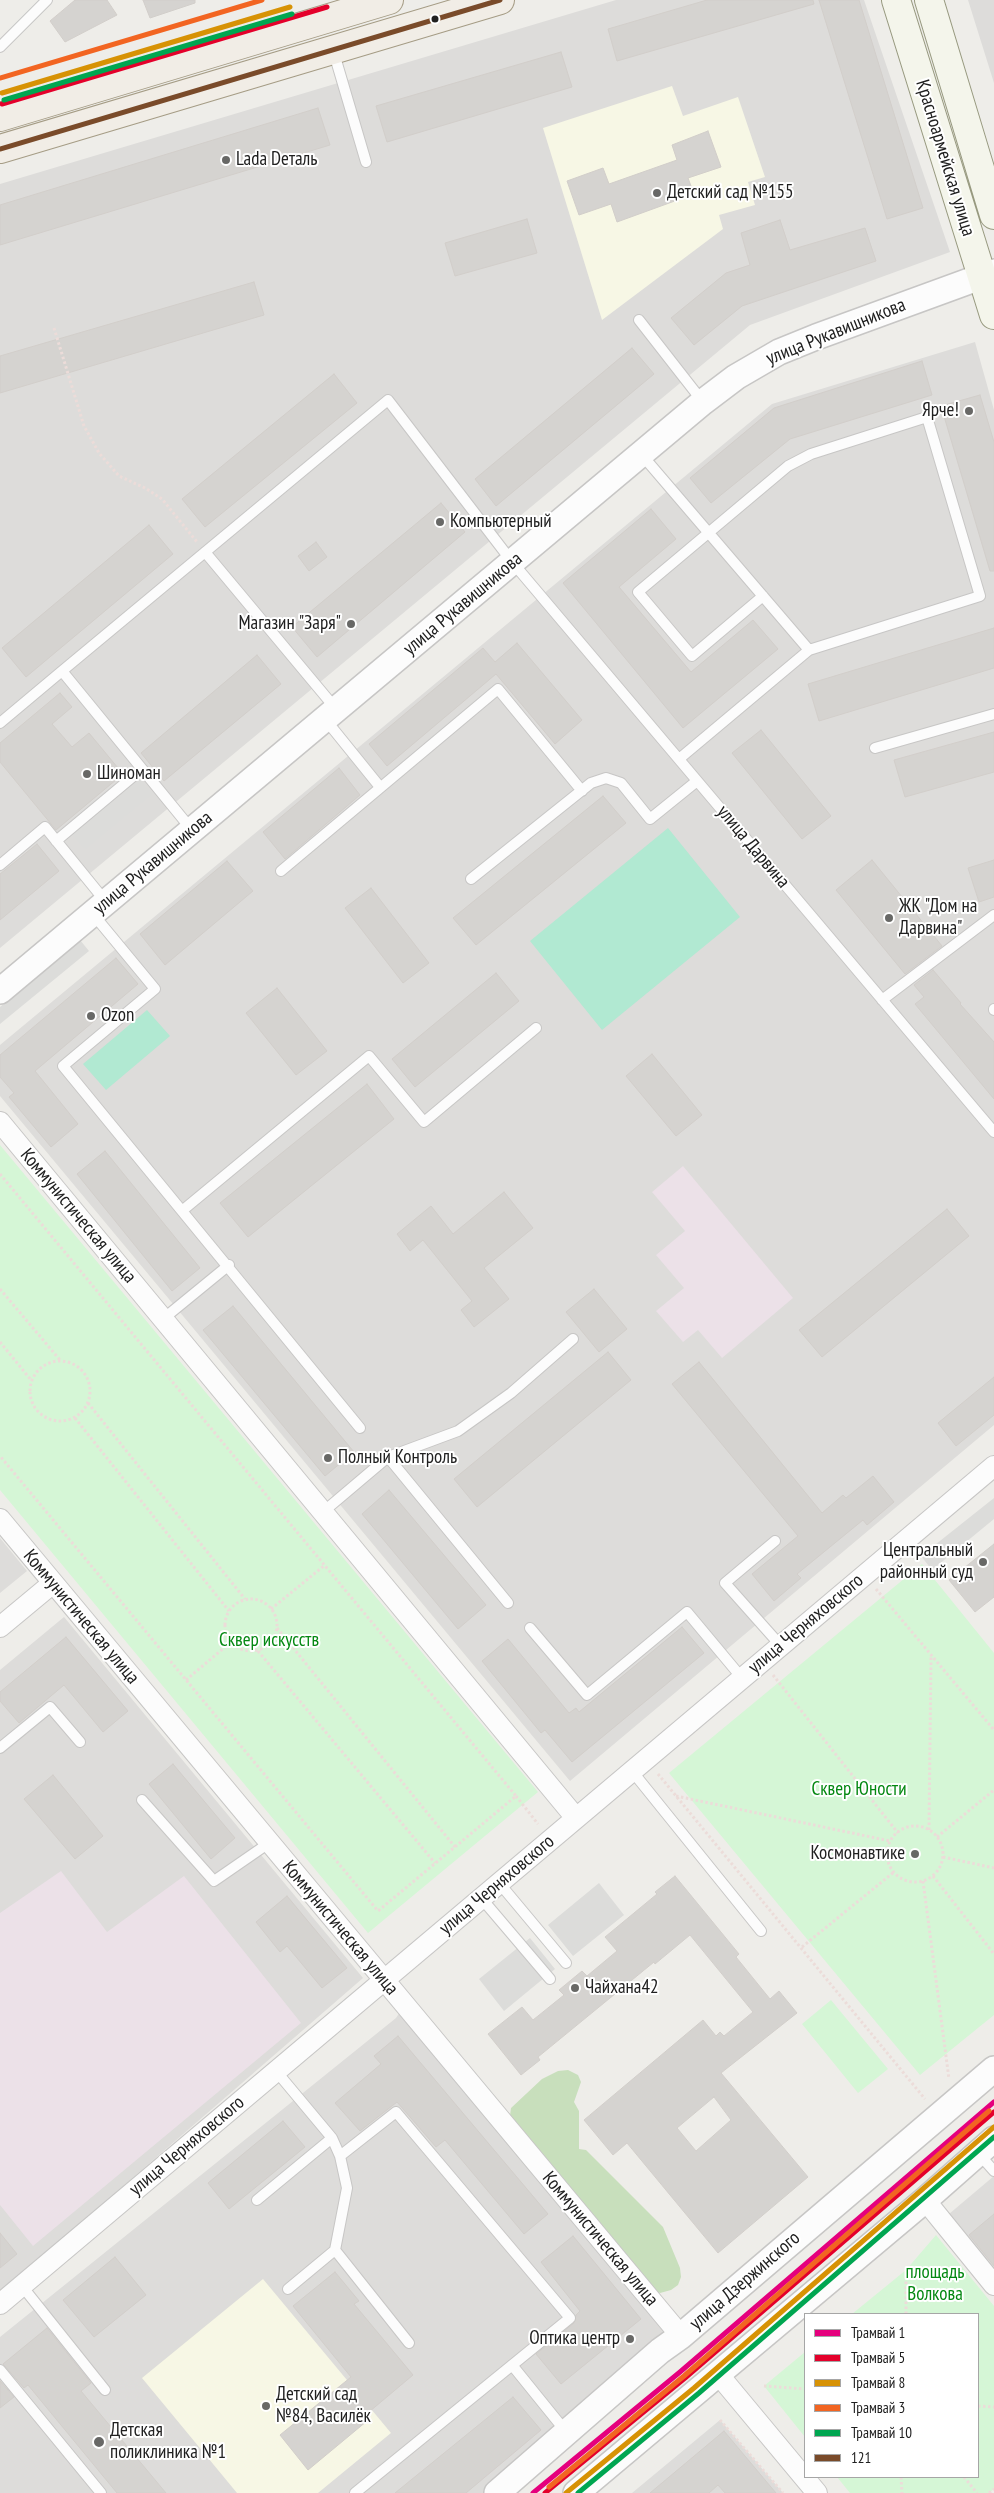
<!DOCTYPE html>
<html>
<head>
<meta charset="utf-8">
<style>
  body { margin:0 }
  #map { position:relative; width:994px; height:2493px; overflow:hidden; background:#eeede9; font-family:"PT Sans Narrow",sans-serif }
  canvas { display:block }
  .legend { position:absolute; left:804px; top:2313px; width:175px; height:165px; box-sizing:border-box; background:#fff; border:1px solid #a6a6a6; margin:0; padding:6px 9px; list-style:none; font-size:15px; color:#202020 }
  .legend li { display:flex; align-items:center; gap:10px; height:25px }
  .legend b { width:25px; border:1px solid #a6a6a6 }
</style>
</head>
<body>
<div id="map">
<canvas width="994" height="2493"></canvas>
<ul class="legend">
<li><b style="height:6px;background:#e5007d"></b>Трамвай 1</li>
<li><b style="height:6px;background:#e4002b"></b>Трамвай 5</li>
<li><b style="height:6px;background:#d79205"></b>Трамвай 8</li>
<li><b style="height:6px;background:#f26522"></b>Трамвай 3</li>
<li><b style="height:6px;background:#00a651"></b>Трамвай 10</li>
<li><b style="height:6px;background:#7a4b2a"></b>121</li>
</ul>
</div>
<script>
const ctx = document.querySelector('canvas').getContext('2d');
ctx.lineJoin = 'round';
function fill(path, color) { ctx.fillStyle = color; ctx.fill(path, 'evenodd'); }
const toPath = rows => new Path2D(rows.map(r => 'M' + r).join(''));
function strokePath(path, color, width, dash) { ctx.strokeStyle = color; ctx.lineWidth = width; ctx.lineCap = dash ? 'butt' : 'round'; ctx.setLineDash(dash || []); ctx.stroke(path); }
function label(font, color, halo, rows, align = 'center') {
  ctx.font = font + ' "PT Sans Narrow",sans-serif'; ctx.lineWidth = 4; ctx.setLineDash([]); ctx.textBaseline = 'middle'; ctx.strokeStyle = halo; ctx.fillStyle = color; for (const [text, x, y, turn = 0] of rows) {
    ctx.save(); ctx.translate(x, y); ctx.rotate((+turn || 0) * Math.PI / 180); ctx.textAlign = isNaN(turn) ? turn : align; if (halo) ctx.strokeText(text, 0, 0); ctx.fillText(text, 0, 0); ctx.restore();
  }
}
fill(toPath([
  [616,0,864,0,950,252,750,325,0,948,0,184],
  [968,0,994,0,994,83],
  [975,342,994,410,994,1425,570,1781,0,1096,0,1045,772,404],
  [0,1538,27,1571,0,1593],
  [64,1617,363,1978,0,2293,0,1670],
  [404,2006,681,2336,497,2493,0,2493,0,2337,396,2018],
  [994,2176,994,2271,949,2214],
  [720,2420,783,2493,632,2493]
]), '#dddcda');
fill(toPath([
  [683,1166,793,1298,722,1358,698,1330,683,1342,656,1311,684,1288,656,1255,685,1231,652,1192],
  [61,1871,107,1932,184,1876,301,2023,33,2246,0,2205,0,1913]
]), '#ece1e8');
fill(toPath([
  [672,86,683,116,738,97,765,177,748,182,755,205,719,215,723,229,602,320,543,128],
  [263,2279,391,2433,318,2493,237,2493,142,2378]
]), '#f7f7e5');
fill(toPath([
  [133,772,152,794,85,849,66,827],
  [80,940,89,951,0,1024,0,1007],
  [994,1498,994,1519,932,1570,921,1556],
  [599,1883,624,1915,573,1956,548,1925],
  [530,1938,555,1969,504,2011,479,1979]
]), '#dcdcda');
fill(toPath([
  [568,2070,578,2075,581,2082,574,2102,579,2111,579,2149,586,2150,663,2227,680,2268,681,2277,678,2285,671,2290,660,2293,652,2290,510,2116,511,2108,542,2079,558,2071]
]), '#c8dfbc');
fill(toPath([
  [0,1145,538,1792,368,1933,0,1490],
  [922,1564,994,1653,994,2015,920,2075,669,1773],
  [831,2000,888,2069,858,2093,802,2024],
  [936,2235,994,2306,994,2489,989,2493,850,2493,837,2477,978,2477,978,2314,852,2314,906,2270],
  [805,2352,805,2437,764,2386]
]), '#d5f6d6');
fill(toPath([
  [668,828,740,917,602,1030,530,941],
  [147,1010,170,1036,106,1090,83,1064]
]), '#b1e9d2');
const building = toPath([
  [75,0,107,0,117,15,65,42,50,21,75,0],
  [143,0,195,0,195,3,150,18,143,0],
  [707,0,813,0,814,4,617,61,608,29,707,0],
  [819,0,859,0,923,208,887,219,819,0],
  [561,52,572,87,387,142,376,106,561,52],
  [318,108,330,145,0,245,0,205,318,108],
  [708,131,721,167,688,178,694,194,617,222,611,204,579,215,567,181,603,168,609,184,677,160,672,145,708,131],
  [527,219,537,253,455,276,445,243,527,219],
  [780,220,790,250,865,228,876,261,742,306,694,345,671,318,726,273,750,265,741,233,780,220],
  [254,282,264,315,0,393,0,356,254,282],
  [632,348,654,374,496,506,475,479,632,348],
  [922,361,932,395,790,439,711,503,690,478,774,408,922,361],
  [334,374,357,403,205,527,182,499,334,374],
  [980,395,994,442,994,571,990,571,941,406,980,395],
  [441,503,465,532,317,657,292,627,441,503],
  [651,509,676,539,619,587,691,672,753,620,778,649,683,728,563,583,651,509],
  [149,525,173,554,26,677,2,648,149,525],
  [316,542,327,557,309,571,298,556,316,542],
  [994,628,994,668,819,721,808,684,994,628],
  [517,643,582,720,555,744,496,674,387,766,369,744,483,648,495,662,517,643],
  [257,655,281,684,164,781,141,753,257,655],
  [60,693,72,707,52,724,72,747,89,733,123,774,56,830,0,762,0,743,60,693],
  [761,730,831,816,802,839,732,753,761,730],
  [994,732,994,772,905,797,894,760,994,732],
  [339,768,360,795,285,859,263,832,339,768],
  [603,796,626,823,476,945,453,918,603,796],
  [37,844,59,871,0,920,0,874,37,844],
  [872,860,942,946,905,974,836,890,872,860],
  [994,860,994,897,979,902,968,868,994,860],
  [227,861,253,891,165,965,140,934,227,861],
  [371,888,429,963,403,983,345,908,371,888],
  [116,958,138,984,35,1071,78,1124,51,1147,9,1097,14,1093,0,1077,0,1055,116,958],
  [933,970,961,1003,960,1004,994,1042,994,1099,915,1004,924,997,914,985,933,970],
  [496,973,519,1001,415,1087,392,1059,496,973],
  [277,988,327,1051,296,1075,246,1013,277,988],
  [652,1054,702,1115,676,1136,626,1076,652,1054],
  [367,1084,394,1119,248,1237,220,1203,367,1084],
  [105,1151,200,1268,172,1291,77,1174,105,1151],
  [504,1192,533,1228,484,1268,509,1299,474,1327,461,1310,472,1301,423,1240,410,1251,397,1234,431,1206,453,1234,504,1192],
  [947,1209,969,1236,822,1357,799,1330,947,1209],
  [594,1289,627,1329,599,1352,566,1312,594,1289],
  [233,1306,354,1452,325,1476,203,1330,233,1306],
  [608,1352,631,1380,477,1507,454,1479,608,1352],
  [699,1362,822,1513,843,1495,846,1498,873,1476,894,1502,867,1525,863,1520,797,1574,801,1578,774,1601,752,1574,798,1536,672,1384,699,1362],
  [994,1377,994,1415,956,1446,938,1423,994,1377],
  [389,1490,486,1605,458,1629,362,1514,389,1490],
  [994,1544,994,1597,975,1612,949,1580,994,1544],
  [682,1627,704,1653,572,1762,545,1730,541,1733,482,1661,508,1639,569,1713,576,1708,579,1712,682,1627],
  [66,1637,128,1711,103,1732,64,1685,19,1723,0,1701,0,1692,66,1637],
  [173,1764,235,1838,211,1859,149,1784,173,1764],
  [53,1775,103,1836,75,1859,24,1799,53,1775],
  [675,1876,739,1954,736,1957,770,1999,779,1991,797,2013,721,2073,808,2177,718,2253,627,2143,613,2155,584,2120,703,2020,716,2036,720,2032,724,2036,753,2012,690,1935,655,1964,654,1962,538,2057,540,2060,521,2075,488,2034,522,2007,533,2020,564,1995,559,1990,582,1971,587,1976,617,1951,605,1937,657,1894,655,1892,675,1876],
  [714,2097,731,2120,696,2151,677,2128,714,2097],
  [287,1896,347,1968,322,1988,287,1946,280,1952,256,1922,287,1896],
  [398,2036,548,2214,524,2234,445,2140,436,2147,397,2102,360,2131,335,2103,381,2064,374,2056,398,2036],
  [283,2121,305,2147,229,2209,208,2183,283,2121],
  [994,2214,994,2266,969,2235,994,2214],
  [0,2233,17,2254,0,2268,0,2233],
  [573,2236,641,2319,561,2384,536,2354,574,2323,576,2315,580,2311,541,2262,573,2236],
  [115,2257,146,2295,94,2337,63,2300,115,2257],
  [335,2272,359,2301,354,2304,413,2375,363,2417,367,2421,308,2470,280,2435,351,2377,293,2306,335,2272],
  [47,2328,91,2383,81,2391,166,2493,117,2493,28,2385,24,2388,3,2364,47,2328],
  [0,2381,14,2397,0,2408,0,2381],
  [513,2397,541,2430,466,2493,395,2493,513,2397],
  [724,2431,776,2493,725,2493,718,2485,709,2493,650,2493,724,2431]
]);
fill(building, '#d5d3d0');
strokePath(building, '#d2ceca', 1);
const service = toPath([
  [0,47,47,0],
  [333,50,366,162],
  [639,320,703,402],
  [642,455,809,650],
  [205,552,336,709],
  [325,719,380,787],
  [0,723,62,671],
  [875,748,994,714],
  [679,759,809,650,980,596,927,417,811,454,788,466,638,592,692,656,763,596],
  [192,830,62,671,388,400,513,563,994,1132],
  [56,841,142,769],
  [0,865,45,827,106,902],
  [281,871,498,689,582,791],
  [471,879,591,783,606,778,621,783,650,819,697,781],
  [93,914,155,989,63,1066,360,1428],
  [882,1000,994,915],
  [994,1010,994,1009],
  [183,1210,369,1056,424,1122,536,1028],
  [163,1319,229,1265],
  [388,1457,508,1603],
  [323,1512,388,1457,458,1431,511,1393,573,1339],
  [775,1541,725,1583,781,1646],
  [530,1628,587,1695,687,1612,742,1678],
  [0,1748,50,1707,80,1742],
  [632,1771,761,1931],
  [142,1800,214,1881,269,1843],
  [500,1884,566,1963],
  [482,1899,550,1979],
  [332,2138,340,2156,347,2188,335,2250,409,2343],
  [979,2154,994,2171],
  [340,2156,396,2112,570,2318,355,2493],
  [257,2200,332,2138,276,2071],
  [22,2286,105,2390],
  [288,2289,335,2250],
  [512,2365,567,2433],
  [0,2370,101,2493]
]);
const minor = toPath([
  [0,1122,576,1818],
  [0,1519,681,2336],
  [0,1627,53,1583],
  [925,2200,994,2285],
  [0,2304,994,1466],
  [718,2374,817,2493]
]);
const tertiary = toPath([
  [0,991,703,402,736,377,779,352,816,337,994,272],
  [497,2493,660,2351,681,2336,994,2069],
  [576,2493,925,2200,994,2139]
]);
const secondary = toPath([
  [896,0,994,315],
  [929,0,994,215]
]);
const primary = toPath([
  [0,117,389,0],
  [0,149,500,0]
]);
strokePath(service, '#c7c6c5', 12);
strokePath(minor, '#c7c6c5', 22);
strokePath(tertiary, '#c7c6c5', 28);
strokePath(secondary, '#97997f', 30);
strokePath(primary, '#a59c85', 30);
strokePath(toPath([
  [54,328,84,426,99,453,119,476,145,488,162,499,197,542],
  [0,1174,516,1796,378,1911,0,1456],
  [0,1289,60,1360],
  [0,1342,31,1380],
  '30 1391a30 30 0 1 1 60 0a30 30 0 1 1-60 0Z',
  [88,1403,245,1599],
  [75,1418,229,1611],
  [876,1589,994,1730],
  '225 1625a26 26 0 1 1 52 0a26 26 0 1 1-52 0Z',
  [271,1609,325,1565],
  [277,1628,455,1847],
  [258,1651,435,1863],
  [773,1675,898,1833],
  [186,1680,231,1642],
  [658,1774,925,2099],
  [516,1796,538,1824],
  [676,1796,890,1841],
  '887 1854a28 28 0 1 1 56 0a28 28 0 1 1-56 0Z',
  [929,1830,931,1655],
  [937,1837,994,1790],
  [943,1857,994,1868],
  [933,1876,994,1954],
  [923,1881,949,2079],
  [802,1947,894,1872],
  [906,2314,906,2270],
  [764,2386,805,2389],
  [978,2406,994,2407],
  [720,2420,783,2493],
  [901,2477,902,2493],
  [964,2477,977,2493],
  [989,2493,994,2489]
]), '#ecdcd9', 3, [2.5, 2.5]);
strokePath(service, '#fcfcfc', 10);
strokePath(minor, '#fcfcfc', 20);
strokePath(tertiary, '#fcfcfc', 25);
strokePath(secondary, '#f4f5eb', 28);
strokePath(primary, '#f1ede6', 28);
strokePath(toPath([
  [0,149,500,0]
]), '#7a4b2a', 5);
strokePath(toPath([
  [533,2493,680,2372,994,2102]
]), '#e5007d', 5);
strokePath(toPath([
  [2,104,327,7],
  [545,2493,685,2378,994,2112]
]), '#e4002b', 5);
strokePath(toPath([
  [2,93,290,7],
  [566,2493,694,2388,994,2127]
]), '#d79205', 5);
strokePath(toPath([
  [0,78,262,0],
  [549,2487,684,2376,989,2111]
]), '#f26522', 5);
strokePath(toPath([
  [4,100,292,14],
  [578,2493,699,2393,994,2137]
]), '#00a651', 5);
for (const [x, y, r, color] of [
  [435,19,4.5,"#202020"],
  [226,160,5,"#686866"],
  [657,193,5,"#686866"],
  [969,411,5,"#686866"],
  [440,522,5,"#686866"],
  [351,624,5,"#686866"],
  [87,774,5,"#686866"],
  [889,918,5,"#686866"],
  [91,1016,5,"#686866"],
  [328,1458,5,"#686866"],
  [983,1562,5,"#686866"],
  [915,1854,5,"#686866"],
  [575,1988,5,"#686866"],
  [630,2339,5,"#686866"],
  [266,2406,5,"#686866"],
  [99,2442,6,"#686866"]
]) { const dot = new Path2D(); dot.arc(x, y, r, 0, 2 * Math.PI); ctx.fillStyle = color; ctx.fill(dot); strokePath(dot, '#fff', 2); }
label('19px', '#202020', '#fff', [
  ["Красноармейская улица",945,158,73],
  ["улица Рукавишникова",836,332,-22],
  ["улица Рукавишникова",463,604,-40],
  ["улица Дарвина",753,847,50],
  ["улица Рукавишникова",153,863,-40],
  ["Коммунистическая улица",78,1216,50],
  ["Коммунистическая улица",81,1617,50],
  ["улица Черняховского",806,1624,-40],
  ["улица Черняховского",497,1885,-40],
  ["Коммунистическая улица",340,1928,50],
  ["улица Черняховского",187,2146,-40],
  ["Коммунистическая улица",600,2239,50],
  ["улица Дзержинского",745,2281,-41]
]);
label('19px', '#202020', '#fff', [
  ["Lada Dеталь",236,160],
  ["Детский сад №155",667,193],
  ["Ярче!",959,411,"right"],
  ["Компьютерный",450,522],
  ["Магазин \"Заря\"",341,624,"right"],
  ["Шиноман",97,774],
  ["ЖК \"Дом на",899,907],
  ["Дарвина\"",899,929],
  ["Ozon",101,1016],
  ["Полный Контроль",338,1458],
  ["Центральный",973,1551,"right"],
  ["районный суд",973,1573,"right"],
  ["Космонавтике",905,1854,"right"],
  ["Чайхана42",585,1988],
  ["Оптика центр",620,2339,"right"],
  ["Детский сад",276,2395],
  ["№84, Василёк",276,2417],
  ["Детская",110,2431],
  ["поликлиника №1",110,2453]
], 'left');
label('19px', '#048812', '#fff', [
  ["Сквер искусств",269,1641],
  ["Сквер Юности",859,1790],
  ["площадь",935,2273],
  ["Волкова",935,2295]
]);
</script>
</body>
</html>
